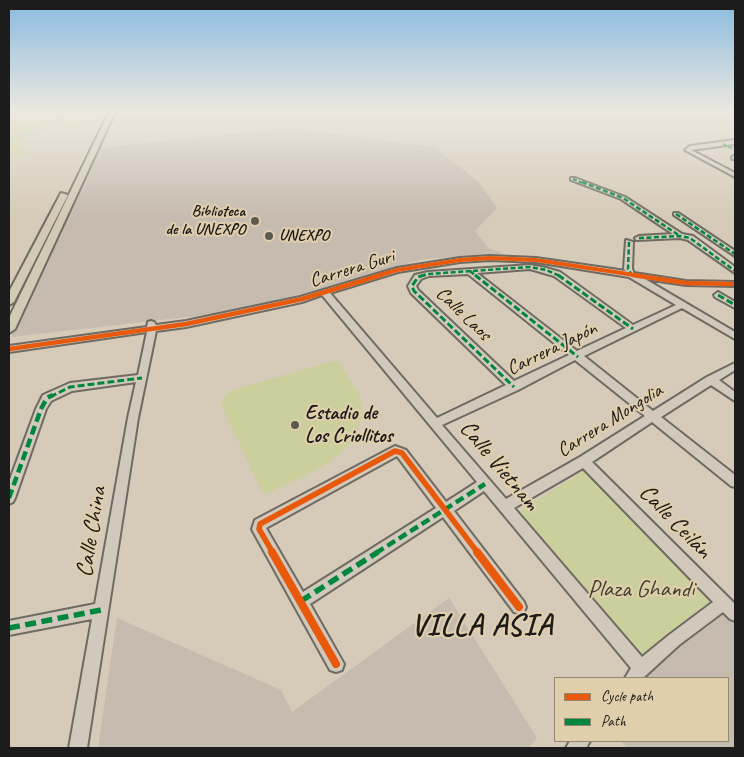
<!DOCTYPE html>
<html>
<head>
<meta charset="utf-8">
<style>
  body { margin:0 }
  #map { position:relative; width:744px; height:757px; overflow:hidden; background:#d5cbb8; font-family:Caveat,sans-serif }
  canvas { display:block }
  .frame { position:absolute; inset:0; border:10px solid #1c1c1c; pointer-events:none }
  .legend { position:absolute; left:554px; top:677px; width:175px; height:65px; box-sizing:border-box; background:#e1cfac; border:1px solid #928772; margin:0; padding:6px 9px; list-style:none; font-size:15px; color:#1c1c1c }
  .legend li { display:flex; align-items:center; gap:10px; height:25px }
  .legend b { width:25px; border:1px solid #928772 }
</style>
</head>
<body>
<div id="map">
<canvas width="744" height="757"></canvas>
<div class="frame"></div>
<ul class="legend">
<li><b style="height:6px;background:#e8590c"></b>Cycle path</li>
<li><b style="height:6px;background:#00873e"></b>Path</li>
</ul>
</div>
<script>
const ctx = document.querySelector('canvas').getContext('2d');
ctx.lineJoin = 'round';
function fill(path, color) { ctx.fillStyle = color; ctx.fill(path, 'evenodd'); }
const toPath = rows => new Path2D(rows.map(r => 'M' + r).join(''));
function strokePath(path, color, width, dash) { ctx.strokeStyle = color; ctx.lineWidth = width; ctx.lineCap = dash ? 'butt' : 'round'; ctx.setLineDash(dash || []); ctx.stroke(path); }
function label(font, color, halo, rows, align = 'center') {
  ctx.font = font + ' Caveat,sans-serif'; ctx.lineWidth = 4; ctx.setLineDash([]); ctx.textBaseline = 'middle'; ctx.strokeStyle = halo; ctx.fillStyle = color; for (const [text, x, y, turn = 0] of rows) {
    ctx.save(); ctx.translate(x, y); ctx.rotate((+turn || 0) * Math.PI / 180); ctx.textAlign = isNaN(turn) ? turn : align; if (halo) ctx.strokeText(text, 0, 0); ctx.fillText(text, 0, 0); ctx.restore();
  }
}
fill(toPath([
  [288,128,434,147,479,182,497,208,475,231,488,248,504,254,424,259,240,311,11,337,100,148],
  [449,598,537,738,528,748,98,748,117,618,281,690,292,712],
  [725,607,735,617,735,748,627,748,621,741,728,741,728,678,633,678,641,668]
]), '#c5bbae');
fill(toPath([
  [9,112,99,112,93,124,73,129,59,128,60,124,47,125,26,134,22,138,25,139,27,153,23,156,17,157,11,155,9,147],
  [337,360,359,394,363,415,355,435,347,447,328,463,305,476,263,495,221,404,224,397,231,391,243,387],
  [588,467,718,601,640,662,513,516]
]), '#cbcf9c');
strokePath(toPath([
  [599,112,619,121],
  [9,137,41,133,69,112]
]), '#9ac5d5', 1);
const minor = toPath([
  [735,140,735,144,691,150,735,173,735,177,685,150,690,146,735,140],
  [735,155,735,159,732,159,732,157,735,155],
  [571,178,575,178,625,197,682,234,693,236,735,267,735,273,688,240,680,238,636,240,635,238,639,236,673,234,621,199,571,180,571,178],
  [674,213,678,213,735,251,735,256,674,215,674,213],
  [626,240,633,242,632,269,634,273,686,281,735,282,735,286,686,285,645,279,735,332,735,339,682,308,584,356,653,411,707,377,735,363,735,370,719,380,735,392,735,401,711,385,661,417,735,475,735,487,731,486,652,422,592,462,735,604,735,621,730,619,723,612,679,645,643,678,625,678,631,668,484,491,454,511,524,602,526,607,524,612,519,614,514,612,443,517,310,604,344,664,342,670,336,672,330,670,254,533,252,529,255,520,395,446,406,450,446,502,477,482,322,295,302,302,186,327,156,331,138,418,87,748,69,748,92,619,9,635,9,621,95,604,128,418,136,382,72,391,51,401,46,409,15,498,13,502,9,504,9,482,36,409,43,395,70,383,138,375,147,332,9,352,9,346,147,327,148,322,151,321,154,322,156,325,186,321,300,297,397,268,460,258,490,256,536,258,626,271,624,269,626,240],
  [490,260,536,262,629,277,676,305,633,325,560,272,546,268,530,265,428,272,415,275,408,286,411,293,506,385,437,418,330,293,398,272,460,262,490,260],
  [530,269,554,276,626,328,577,351,477,273,530,269],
  [468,274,569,355,514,381,418,290,416,286,421,279,429,276,468,274],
  [575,360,645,416,580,457,506,499,442,425,518,390,575,360],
  [397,456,436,508,303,592,266,528,397,456],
  [583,468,713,602,669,635,642,657,514,508,583,468],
  [718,292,735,302,735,308,715,297,714,295,718,292],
  [570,741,590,741,586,748,566,748,570,741]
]);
const major = toPath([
  [109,112,115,112,15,329,9,333,9,318,109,112],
  [61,193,68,195,14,302,9,305,9,292,61,193]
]);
strokePath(minor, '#6f6b62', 4);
strokePath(major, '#6f6b62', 4);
fill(minor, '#d1c9bc');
fill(major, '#d2cab5');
strokePath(toPath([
  [723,144,735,150],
  [573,179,585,184]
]), '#00873e', 2, [4, 2]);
strokePath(toPath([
  [582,182,623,198,680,236],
  [676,214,735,254],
  [639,238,680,236,690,238,735,271],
  [629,242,628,269,632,275],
  [470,271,476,276],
  [421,276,428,274,530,267,546,270,560,276]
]), '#00873e', 2.5, [5, 2.5]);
strokePath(toPath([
  [425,275,418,277,412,286,414,291,514,387],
  [475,275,578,357],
  [558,275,633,329],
  [718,295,735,305],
  [50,397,70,387,142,378]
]), '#00873e', 3, [7, 3]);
strokePath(toPath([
  [9,498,41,409,47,398,53,395],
  [376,553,485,484]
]), '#00873e', 4.5, [9, 4.5]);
strokePath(toPath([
  [301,601,378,552],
  [9,628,101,610]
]), '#00873e', 5.5, [11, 5.5]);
strokePath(toPath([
  [377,276,397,270,460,260,490,258,536,260,641,276]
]), '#e8590c', 4);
strokePath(toPath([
  [633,275,686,283,735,284],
  [9,349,186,324,302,299,381,275]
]), '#e8590c', 4.5);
strokePath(toPath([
  [273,553,259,529,260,524,395,451,402,453,478,553]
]), '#e8590c', 5.5);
strokePath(toPath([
  [272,552,336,664],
  [477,552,519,607]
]), '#e8590c', 8);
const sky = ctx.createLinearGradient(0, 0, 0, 218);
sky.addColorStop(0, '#89bbe0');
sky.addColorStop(0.51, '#ece8df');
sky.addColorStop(1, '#ece8df00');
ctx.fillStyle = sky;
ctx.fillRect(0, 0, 744, 218);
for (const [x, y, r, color] of [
  [255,221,5,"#5d5953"],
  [269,236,5,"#5d5953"],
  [295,425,5,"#5d5953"]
]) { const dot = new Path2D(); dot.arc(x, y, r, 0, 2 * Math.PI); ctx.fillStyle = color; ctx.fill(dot); strokePath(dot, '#e1cfac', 2); }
label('bold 16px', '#1c1c1c', '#e1cfac', [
  ["Biblioteca",245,212],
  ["de la UNEXPO",245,230],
  ["UNEXPO",279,236,"left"]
], 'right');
label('20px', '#1c1c1c', '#e1cfac', [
  ["Carrera Guri",352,269,-17],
  ["Calle Laos",463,314,44],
  ["Carrera Japón",552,349,-26],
  ["Carrera Mongolia",610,421,-32]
]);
label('bold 20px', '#1c1c1c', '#e1cfac', [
  ["Estadio de",305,414],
  ["Los Criollitos",305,437]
], 'left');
label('24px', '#1c1c1c', '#e1cfac', [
  ["Calle Vietnam",499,466,50],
  ["Calle Ceilán",675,522,46],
  ["Calle China",92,532,-81]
]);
label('24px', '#3d4031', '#e1cfac', [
  ["Plaza Ghandi",641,590]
]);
ctx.letterSpacing = '1px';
label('bold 30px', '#1c1c1c', '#e1cfac', [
  ["VILLA ASIA",482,627]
]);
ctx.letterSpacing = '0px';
</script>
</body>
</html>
